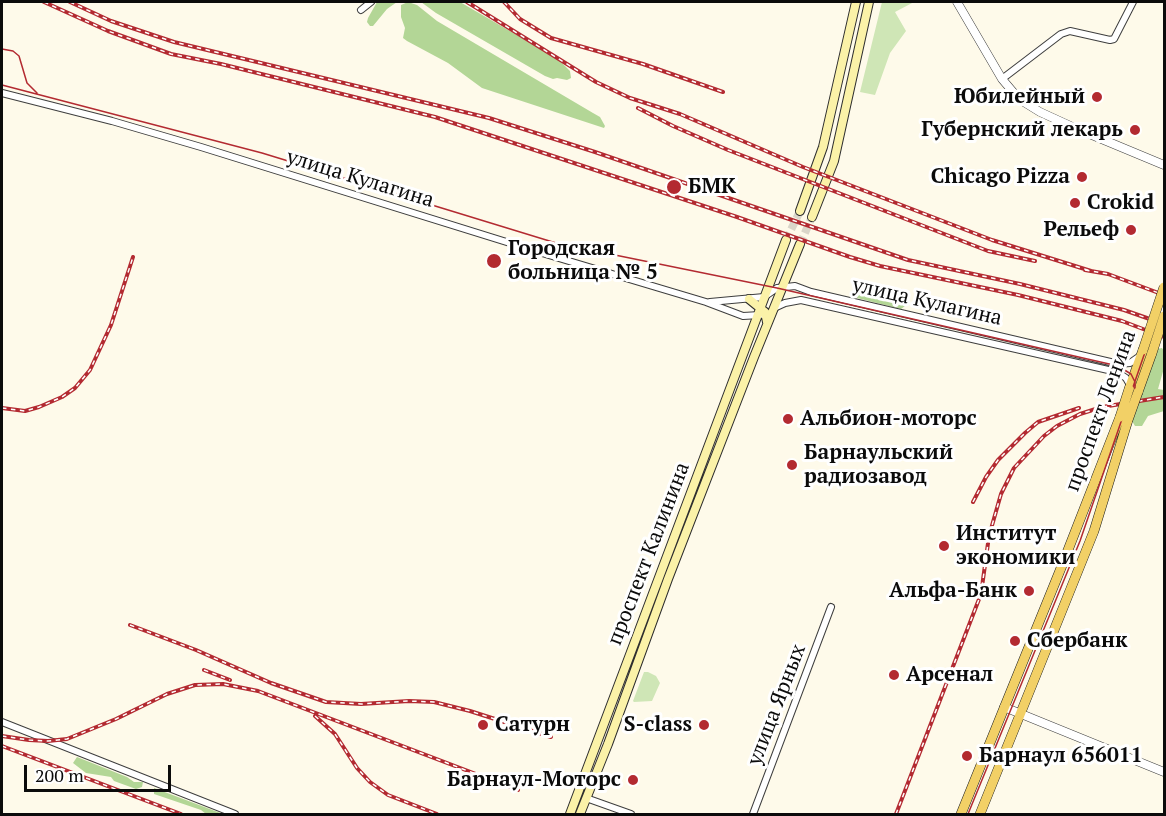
<!DOCTYPE html>
<html>
<head>
<meta charset="utf-8">
<style>
  body { margin:0 }
  #map { position:relative; width:1166px; height:816px; overflow:hidden; background:#fefaea; font-family:"PT Serif",serif }
  canvas { display:block }
  .frame { position:absolute; inset:0; border:3px solid #0b0b0b; pointer-events:none }
  .scale { position:absolute; left:24px; top:765px; width:147px; height:27px; box-sizing:border-box; border:3px solid #0b0b0b; border-top:0; padding-left:8px; font-size:18px; line-height:21px; white-space:nowrap; color:#0b0b0b; -webkit-text-stroke:4px #fff; paint-order:stroke }
</style>
</head>
<body>
<div id="map">
<canvas width="1166" height="816"></canvas>
<div class="frame"></div>
<div class="scale">200 m</div>
</div>
<script>
const ctx = document.querySelector('canvas').getContext('2d');
ctx.lineJoin = 'round';
function fill(path, color) { ctx.fillStyle = color; ctx.fill(path, 'evenodd'); }
const toPath = rows => new Path2D(rows.map(r => 'M' + r).join(''));
function strokePath(path, color, width, dash) { ctx.strokeStyle = color; ctx.lineWidth = width; ctx.lineCap = dash ? 'butt' : 'round'; ctx.setLineDash(dash || []); ctx.stroke(path); }
function label(font, color, halo, rows, align = 'center') {
  ctx.font = font + ' "PT Serif",serif'; ctx.lineWidth = 6; ctx.setLineDash([]); ctx.textBaseline = 'middle'; ctx.strokeStyle = halo; ctx.fillStyle = color; for (const [text, x, y, turn = 0] of rows) {
    ctx.save(); ctx.translate(x, y); ctx.rotate((+turn || 0) * Math.PI / 180); ctx.textAlign = isNaN(turn) ? turn : align; if (halo) ctx.strokeText(text, 0, 0); ctx.fillText(text, 0, 0); ctx.restore();
  }
}
fill(toPath([
  [882,2,914,2,895,12,906,31,890,53,875,95,860,92],
  [644,672,648,672,656,676,660,683,652,701,634,702,633,701]
]), '#cfe6b6');
fill(toPath([
  [377,2,397,2,387,9,373,26,370,26,367,22,368,18],
  [408,2,417,5,437,21,593,113,600,117,605,126,604,128,482,88,448,63,407,41,403,38,405,28,401,17,401,5],
  [421,2,460,2,558,59,570,71,571,78,567,80,557,78,553,79,545,76,436,13],
  [860,285,904,295,906,299,905,306,901,309,857,298,854,294,856,289],
  [1162,348,1164,351,1164,368,1158,389,1164,390,1164,411,1148,416,1142,426,1135,426,1132,421,1157,349],
  [77,757,127,777,134,782,143,782,142,787,136,789,114,781,111,777,86,773,73,763],
  [154,788,223,814,206,814,201,810,154,794]
]), '#b3d696');
strokePath(toPath([
  [786,240,800,211],
  [800,244,812,217]
]), '#dad6c9', 8, [8, 4]);
const minor = toPath([
  [361,10,371,2],
  [1002,79,1061,34,1070,31,1110,40,1114,39,1133,2],
  [2,93,112,121,201,147,542,253,706,302,743,316,760,315],
  [710,302,764,297,777,288,795,286,811,292,1119,364,1130,363,1140,356],
  [774,308,785,303,801,300,1117,372,1126,378,1130,385],
  [2,722,235,814],
  [586,798,631,814],
  [753,814,831,607]
]);
const tertiary = toPath([
  [957,2,1002,79,1019,99,1040,112,1075,128,1164,165],
  [1004,707,1164,772]
]);
const secondary = toPath([
  [800,211,823,147,856,2],
  [812,217,834,161,869,2],
  [749,299,765,312,767,322],
  [570,814,786,240],
  [580,814,608,744,668,579,754,357,800,244]
]);
const primary = toPath([
  [1129,389,1143,350],
  [1138,392,1152,353],
  [961,814,1061,568,1120,417],
  [980,814,1094,531,1128,420]
]);
strokePath(minor, '#3e3e3e', 8);
strokePath(tertiary, '#3e3e3e', 9);
strokePath(secondary, '#2d2d2d', 10);
strokePath(primary, '#1c1c1c', 10);
strokePath(minor, '#fff', 6);
strokePath(tertiary, '#fff', 8);
strokePath(secondary, '#fbf2a8', 8);
strokePath(primary, '#f2d066', 9);
strokePath(toPath([
  [2,49,13,51,19,56,27,83,37,93],
  [2,85,262,153,556,243,777,288,1118,366,1131,374,1135,382,1135,391],
  [968,814,1080,541,1164,297]
]), '#b32a31', 1.5);
const rail = toPath([
  [44,2,108,31,171,54,221,64,435,117,737,217,850,257,880,266,1018,295,1122,321,1164,337],
  [70,2,111,21,174,42,489,118,595,152,908,260,1020,284,1124,310,1164,324],
  [467,2,596,82,630,98,680,114,803,167,992,240,1091,271],
  [504,2,520,19,551,38,643,64,723,92],
  [638,108,673,126,728,150,988,251,1035,261],
  [1085,270,1108,274,1164,295],
  [2,408,25,411,39,407,62,397,75,388,90,370,111,325,133,257],
  [973,502,986,477,998,460,1025,433,1038,422,1079,408],
  [130,625,196,650,271,683,326,702,361,704,409,701,434,702,470,711,551,737],
  [204,670,230,680],
  [315,716,335,734,357,768,370,782,388,795,437,814],
  [2,736,29,740,48,741,67,739,116,719,167,694,195,685,223,684,258,691,518,790],
  [2,746,181,814],
  [896,814,981,594,989,536,1001,494,1014,468,1044,436,1057,426,1080,414,1102,407,1164,397]
]);
strokePath(rail, '#b32a31', 4);
strokePath(rail, '#fff', 1.5, [4.5]);
const primaryBridge = toPath([
  [1143,350,1164,287],
  [1152,353,1164,316],
  [1120,417,1129,389],
  [1128,420,1138,392]
]);
strokePath(primaryBridge, '#1c1c1c', 10, []);
strokePath(primaryBridge, '#f2d066', 9);
for (const [x, y, r, color] of [
  [1097,97,6,"#b32a31"],
  [1135,130,6,"#b32a31"],
  [1082,177,6,"#b32a31"],
  [674,187,8,"#b32a31"],
  [1075,203,6,"#b32a31"],
  [1131,230,6,"#b32a31"],
  [494,261,8,"#b32a31"],
  [788,419,6,"#b32a31"],
  [792,465,6,"#b32a31"],
  [944,546,6,"#b32a31"],
  [1029,591,6,"#b32a31"],
  [1015,641,6,"#b32a31"],
  [894,675,6,"#b32a31"],
  [483,725,6,"#b32a31"],
  [704,725,6,"#b32a31"],
  [967,756,6,"#b32a31"],
  [633,780,6,"#b32a31"]
]) { const dot = new Path2D(); dot.arc(x, y, r, 0, 2 * Math.PI); ctx.fillStyle = color; ctx.fill(dot); strokePath(dot, '#fff', 2); }
label('bold 21px', '#0b0b0b', '#fff', [
  ["Юбилейный",1085,97,"right"],
  ["Губернский лекарь",1123,130,"right"],
  ["Chicago Pizza",1070,177,"right"],
  ["БМК",688,187],
  ["Crokid",1087,203],
  ["Рельеф",1119,230,"right"],
  ["Городская",508,249],
  ["больница № 5",508,273],
  ["Альбион-моторс",800,419],
  ["Барнаульский",804,453],
  ["радиозавод",804,477],
  ["Институт",956,534],
  ["экономики",956,558],
  ["Альфа-Банк",1017,591,"right"],
  ["Сбербанк",1027,641],
  ["Арсенал",906,675],
  ["Сатурн",495,725],
  ["S-class",692,725,"right"],
  ["Барнаул 656011",979,756],
  ["Барнаул-Моторс",621,780,"right"]
], 'left');
label('21px', '#0b0b0b', '#fff', [
  ["улица Кулагина",360,179,17],
  ["улица Кулагина",927,302,13],
  ["проспект Ленина",1101,411,-70],
  ["проспект Калинина",649,554,-69],
  ["улица Ярных",777,705,-69]
]);
</script>
</body>
</html>
